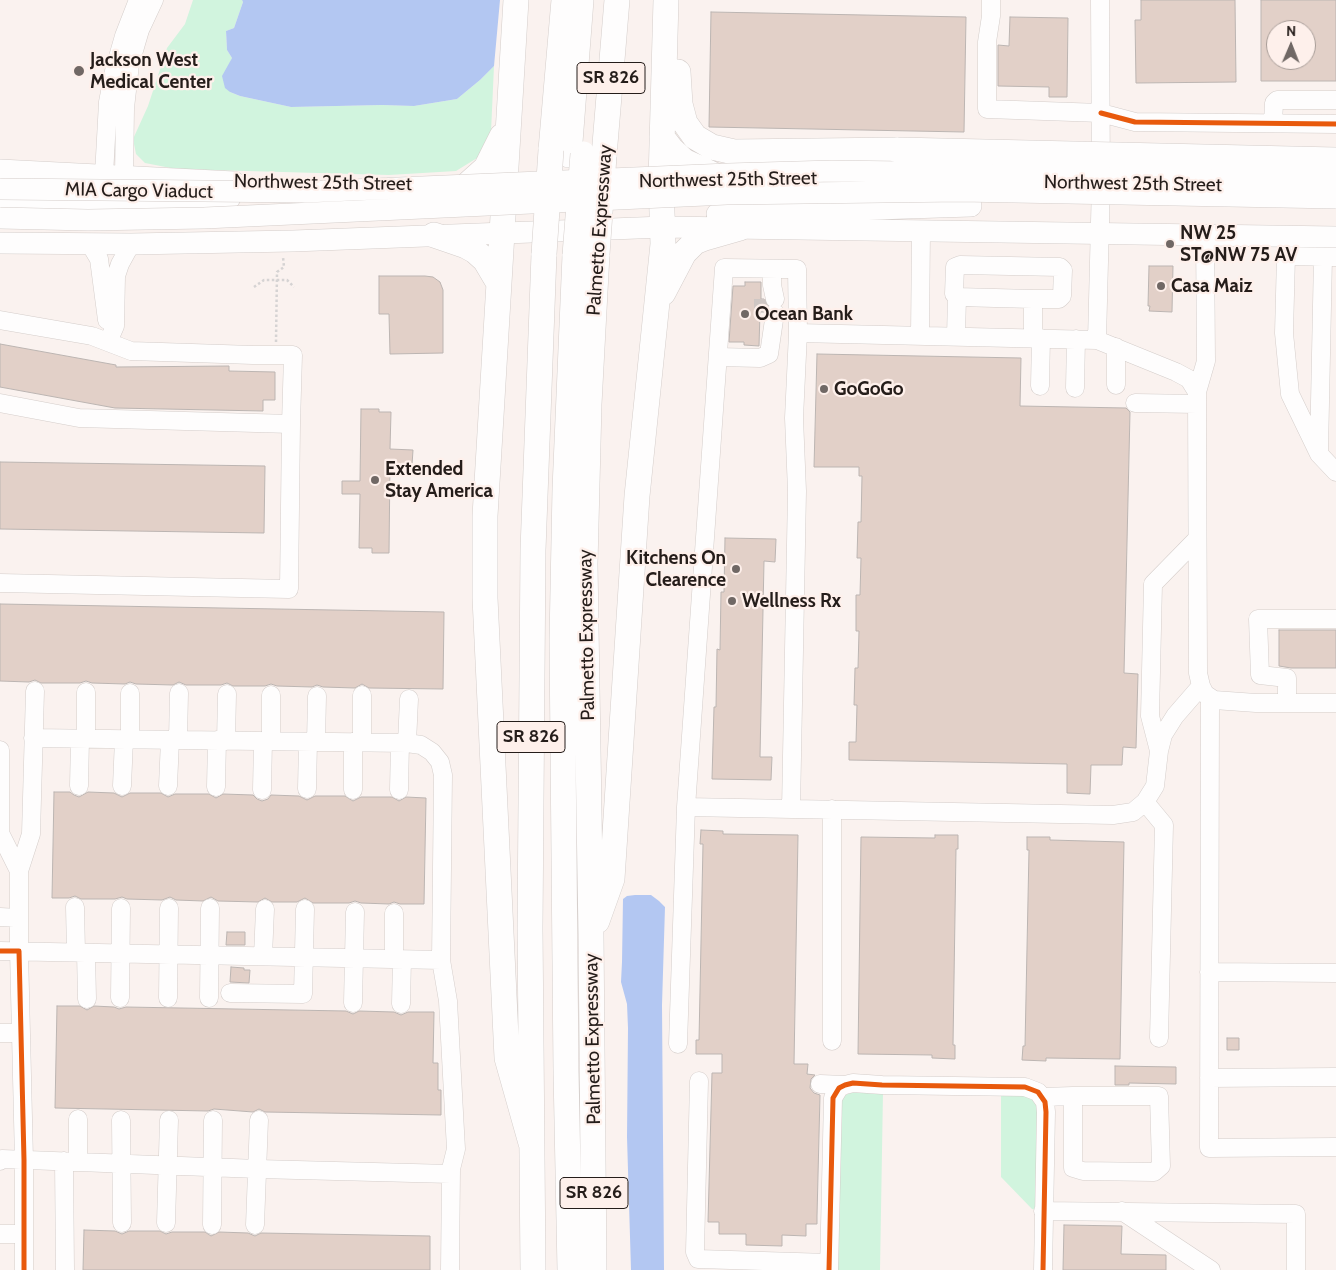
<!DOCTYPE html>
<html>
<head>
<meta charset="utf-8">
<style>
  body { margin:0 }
  #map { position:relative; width:1336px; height:1270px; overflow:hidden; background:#faf2ef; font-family:Cabin,sans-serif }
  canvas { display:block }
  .north { position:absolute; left:1266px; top:20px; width:50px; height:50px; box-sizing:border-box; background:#fef0eb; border:1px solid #a79c97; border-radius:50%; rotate:1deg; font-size:14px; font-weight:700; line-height:20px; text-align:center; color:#251d1a }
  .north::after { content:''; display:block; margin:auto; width:18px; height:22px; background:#706865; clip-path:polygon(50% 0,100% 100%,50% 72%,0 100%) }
</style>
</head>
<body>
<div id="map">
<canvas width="1336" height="1270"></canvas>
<div class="north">N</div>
</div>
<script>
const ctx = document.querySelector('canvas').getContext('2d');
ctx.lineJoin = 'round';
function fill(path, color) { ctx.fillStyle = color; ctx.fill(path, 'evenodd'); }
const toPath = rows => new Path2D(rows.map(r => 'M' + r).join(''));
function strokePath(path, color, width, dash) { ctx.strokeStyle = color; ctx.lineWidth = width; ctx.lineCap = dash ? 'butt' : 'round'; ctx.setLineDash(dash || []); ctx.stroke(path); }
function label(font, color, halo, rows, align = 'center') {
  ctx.font = font + ' Cabin,sans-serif'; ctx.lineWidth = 4.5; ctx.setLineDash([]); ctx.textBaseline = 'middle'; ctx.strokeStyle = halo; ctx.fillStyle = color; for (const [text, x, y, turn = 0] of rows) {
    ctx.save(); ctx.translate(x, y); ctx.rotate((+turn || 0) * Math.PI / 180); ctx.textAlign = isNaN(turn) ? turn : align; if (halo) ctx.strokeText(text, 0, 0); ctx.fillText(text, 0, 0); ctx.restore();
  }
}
fill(toPath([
  [193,0,242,0,243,2,234,28,226,31,227,50,232,58,229,65,230,92,240,96,291,107,382,105,414,106,457,99,480,80,494,66,491,132,482,155,456,171,389,175,176,169,145,163,136,154,133,139,148,106,167,48,185,24],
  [854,1091,883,1092,880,1270,836,1270,839,1102,842,1097],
  [1001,1093,1025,1093,1032,1097,1039,1108,1037,1210,1032,1209,1001,1177]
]), '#d1f4de');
fill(toPath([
  [242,0,500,0,494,66,480,80,457,99,414,106,382,105,291,107,240,96,230,92,225,88,222,76,232,58,227,50,226,31,234,28,243,2],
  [635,895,651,895,659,901,665,907,662,1005,664,1270,631,1270,627,1137,628,1028,627,1004,621,982,622,962,623,899,627,896]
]), '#b3c7f2');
const building = toPath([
  [1141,0,1235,0,1236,82,1136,83,1135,20,1141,20,1141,0],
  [1261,0,1336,0,1336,81,1261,81,1261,0],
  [1276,30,1306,30,1306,60,1276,60,1276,30],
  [711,12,966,17,964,132,709,127,711,12],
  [1010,17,1068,18,1067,97,1049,97,1049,87,998,86,998,45,1009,46,1010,17],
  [1149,266,1173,266,1172,312,1149,311,1150,306,1148,306,1149,266],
  [379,276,425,276,433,277,440,282,443,290,443,353,390,354,389,314,379,314,379,276],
  [745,282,761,282,761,299,764,299,767,306,764,312,760,312,759,346,744,345,744,342,729,342,733,286,745,286,745,282],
  [0,344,116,365,116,367,229,366,229,371,275,372,275,400,263,400,263,411,115,408,0,387,0,344],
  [817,354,1021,358,1020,406,1126,408,1130,412,1124,673,1138,674,1136,748,1123,747,1122,765,1091,765,1090,794,1067,793,1067,764,849,760,849,742,856,742,857,705,854,705,855,668,858,668,859,631,856,631,856,595,860,595,861,558,857,558,858,522,861,522,862,476,859,476,859,467,814,467,817,354],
  [361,409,379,409,379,412,391,412,390,449,413,450,412,465,390,463,389,553,372,553,372,548,359,548,360,494,342,494,342,481,360,481,361,409],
  [0,462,265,466,264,533,0,529,0,462],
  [725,538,776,539,775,562,764,561,760,757,772,757,771,780,712,779,714,707,716,707,717,649,720,650,721,592,724,592,725,538],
  [0,604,444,612,443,689,369,688,362,684,355,688,323,687,317,685,312,687,277,686,271,684,265,686,233,686,227,683,221,685,186,685,179,682,173,685,136,684,130,682,125,684,92,683,86,681,80,683,41,683,35,680,29,682,0,681,0,604],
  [1279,630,1336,630,1336,668,1291,668,1279,666,1279,630],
  [54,792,70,792,74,795,79,797,88,792,114,793,122,797,130,793,161,793,168,797,175,794,209,794,216,798,223,794,253,795,257,799,262,801,268,799,271,795,299,796,307,800,315,796,345,796,353,801,361,797,392,797,399,801,406,797,426,798,424,904,400,904,394,902,389,904,361,903,355,901,349,903,313,903,305,898,297,902,272,902,265,898,258,902,218,901,211,897,203,901,176,900,170,897,162,900,127,899,122,897,115,899,81,899,75,896,69,898,52,898,54,792],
  [701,830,723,831,723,834,798,835,794,1064,808,1064,807,1074,815,1075,811,1079,810,1088,814,1093,820,1095,817,1216,817,1224,806,1224,806,1236,782,1235,782,1246,746,1245,746,1234,719,1234,719,1222,708,1222,712,1073,722,1073,722,1054,696,1054,696,1040,699,1040,703,844,700,844,701,830],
  [935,835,958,835,958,849,956,849,953,1045,955,1045,955,1059,932,1058,932,1055,858,1054,861,837,935,838,935,835],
  [1027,837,1050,837,1050,840,1124,842,1120,1059,1046,1058,1046,1061,1022,1060,1023,1046,1025,1046,1029,850,1027,850,1027,837],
  [227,932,245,932,245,945,226,945,227,932],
  [231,967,244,968,244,970,250,970,249,983,230,982,231,967],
  [57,1006,80,1006,87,1010,94,1006,114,1007,119,1009,126,1007,346,1011,353,1014,359,1011,394,1012,401,1015,408,1012,434,1012,433,1063,438,1063,438,1090,441,1090,441,1115,265,1112,259,1109,253,1112,214,1109,208,1111,55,1108,57,1006],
  [1227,1038,1239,1038,1239,1050,1227,1050,1227,1038],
  [1115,1066,1176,1067,1176,1084,1129,1083,1129,1085,1115,1085,1115,1066],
  [1064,1225,1122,1226,1121,1254,1166,1255,1166,1270,1063,1270,1064,1225],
  [84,1230,115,1231,122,1234,129,1231,160,1231,166,1234,172,1232,205,1232,211,1236,219,1232,248,1233,255,1236,261,1233,430,1236,430,1270,83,1270,84,1230]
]);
fill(building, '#e2d0c8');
strokePath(building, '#bcb5b2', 1);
strokePath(toPath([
  [763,312,763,299]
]), '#cfc7c4', 18, [18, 9]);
const minor = toPath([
  [991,0,991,16,987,42,987,109,1101,113,1135,122,1336,124],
  [1273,123,1274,103,1277,100,1336,100],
  [104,175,108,102,114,71,124,36,138,0],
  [124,176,125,108,130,64,140,30,154,0],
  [90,244,99,259,107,320],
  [1336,257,1286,256,1284,333,1290,394,1319,454,1336,472],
  [772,269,772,285,775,299],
  [0,320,92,336,131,351,253,355,293,355,291,424,289,589,0,583],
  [798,333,1097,340,1176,372,1189,379,1197,392,1198,673,1201,686,1205,694,1214,700,1256,703,1336,703],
  [920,336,921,230],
  [956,336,957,297],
  [1033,338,1033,299,1059,299,1062,296,1063,270,1060,267,960,265,955,267,954,294,957,297,1033,299],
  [1097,340,1101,183,1100,0],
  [108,342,115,326,116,276,120,264,131,244],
  [1116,347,1116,385],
  [718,357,760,358,769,354,775,313],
  [1040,386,1041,338],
  [1075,388,1076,339],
  [1197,392,1206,361,1205,235],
  [0,403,79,418,291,424],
  [1135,403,1197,404],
  [1319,451,1323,257],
  [362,695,362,742],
  [1210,698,1209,1148,1336,1147],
  [1287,703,1287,678,1260,675,1258,619,1336,619],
  [33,738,407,743,409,699],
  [86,739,86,692],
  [130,739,130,693],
  [178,740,179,693],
  [226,741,227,694],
  [271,741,271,695],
  [316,742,317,696],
  [407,743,421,745,432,752,440,762,443,775,441,960,448,1001,455,1131,456,1149,451,1169,450,1270],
  [0,750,0,833,19,871,19,951,24,1160,24,1270],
  [1159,751,1150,716,1153,584,1197,539],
  [79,786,80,739],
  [122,786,124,739],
  [168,786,170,740],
  [216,787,217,740],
  [307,789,308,742],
  [262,790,263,741],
  [353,790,353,742],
  [399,790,400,743],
  [1145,802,1164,825,1159,1038],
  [686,807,1113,815,1133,812,1145,802,1155,786,1159,751,1163,735,1175,716,1201,686],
  [832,809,832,1041],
  [19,871,31,834,35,691],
  [75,907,76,952],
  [0,917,19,918],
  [0,951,441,960],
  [86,953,87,999],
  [263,956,265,909],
  [394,959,394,913],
  [1209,972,1336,973],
  [230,993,303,994,305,909],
  [120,998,121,908],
  [168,998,169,908],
  [209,998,210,908],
  [353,1003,355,912],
  [401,1004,402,959],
  [0,1033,21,1033],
  [678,1044,686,807,724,268,797,269,798,333,794,418,797,491,791,809],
  [1209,1078,1336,1077],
  [699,1081,695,1252,698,1259,829,1263],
  [820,1084,845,1085],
  [1043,1097,1073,1096,1159,1096,1161,1166,1154,1172,1083,1171,1073,1168,1073,1096],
  [121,1120,122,1223],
  [0,1161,2,1159,258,1169,451,1174],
  [64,1161,65,1270],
  [78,1162,78,1119],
  [1043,1211,1296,1214,1296,1270],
  [1122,1211,1211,1270],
  [166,1223,169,1120],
  [212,1225,213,1120],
  [255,1225,259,1120],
  [0,1234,24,1234],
  [829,1270,833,1098,839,1088,845,1085,853,1083,882,1085,1025,1087,1038,1092,1045,1102,1046,1112,1043,1270]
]);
const major = toPath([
  [0,170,234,182],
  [0,203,158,205,230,198],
  [717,214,971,206],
  [0,243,131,244,293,241,664,227,1336,237]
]);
const highway = toPath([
  [516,0,485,516,485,598,507,1058,531,1143],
  [678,72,680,104,685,123,695,137,712,147,734,152,898,150],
  [662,137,672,150,684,161,723,179],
  [551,150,564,0],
  [569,155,581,0],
  [604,156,617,0],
  [467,185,486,168,502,136],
  [434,235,466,246,475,251,485,260,498,282],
  [663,293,684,253,695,242,705,238,740,228],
  [597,921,612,879,637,496,663,244,661,181,666,0],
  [533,1270,530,928,533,550,544,254],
  [570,1270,566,1071,562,640,565,489,575,255],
  [594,1270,591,935,585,564,589,404,597,254]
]);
strokePath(minor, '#d4cdca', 19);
strokePath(major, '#d4cdca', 22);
strokePath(highway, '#d4cdca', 26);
strokePath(toPath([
  [254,287,264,280,287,280,294,287],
  [276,342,277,272,284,267,283,257]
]), '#d5d3d3', 2.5, [2.5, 2.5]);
strokePath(minor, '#fefdfd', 18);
strokePath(major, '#fefdfd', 21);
strokePath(highway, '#fefdfd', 25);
const majorBridge = toPath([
  [0,189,305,192,728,174,832,171,1336,178],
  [0,218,88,220,204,218,727,194,961,191,1336,198]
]);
const highwayBridge = toPath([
  [898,150,1336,160],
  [544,254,551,150],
  [597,254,604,156],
  [575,255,583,154]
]);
strokePath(majorBridge, '#d4cdca', 22, []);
strokePath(highwayBridge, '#d4cdca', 26, []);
strokePath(majorBridge, '#fefdfd', 21);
strokePath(highwayBridge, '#fefdfd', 25);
strokePath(toPath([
  [1101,113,1135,122,1336,124],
  [0,951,19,951,24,1160,24,1270],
  [829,1270,833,1098,839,1088,845,1085,853,1083,882,1085,1025,1087,1038,1092,1045,1102,1046,1112,1043,1270]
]), '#e8590c', 5);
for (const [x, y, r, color] of [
  [79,71,6,"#706865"],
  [1170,244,5,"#706865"],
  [1161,286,5,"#706865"],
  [745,314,5,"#706865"],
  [824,389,5,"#706865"],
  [375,480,5,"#706865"],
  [736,569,5,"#706865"],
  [732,601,5,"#706865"]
]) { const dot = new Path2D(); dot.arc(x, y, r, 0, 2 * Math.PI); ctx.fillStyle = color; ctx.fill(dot); strokePath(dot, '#fef0eb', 2); }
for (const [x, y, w] of [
  [611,78,68],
  [531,737,68],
  [594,1193,68]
]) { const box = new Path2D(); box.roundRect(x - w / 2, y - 15.5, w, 31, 4); ctx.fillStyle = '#fef0eb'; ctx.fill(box); strokePath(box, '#251d1a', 1); }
label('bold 18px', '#251d1a', null, [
  ["SR 826",611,78],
  ["SR 826",531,737],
  ["SR 826",594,1193]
]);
label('bold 19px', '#251d1a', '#fef0eb', [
  ["Jackson West",90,60],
  ["Medical Center",90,82],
  ["NW 25",1180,233],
  ["ST@NW 75 AV",1180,255],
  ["Casa Maiz",1171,286],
  ["Ocean Bank",755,314],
  ["GoGoGo",834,389],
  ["Extended",385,469],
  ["Stay America",385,491],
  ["Kitchens On",726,558,"right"],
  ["Clearence",726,580,"right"],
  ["Wellness Rx",742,601]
], 'left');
label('19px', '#251d1a', '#fef0eb', [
  ["Northwest 25th Street",728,180,-1],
  ["Northwest 25th Street",323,183,1],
  ["Northwest 25th Street",1133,184,1],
  ["MIA Cargo Viaduct",139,191,1],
  ["Palmetto Expressway",600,230,-86],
  ["Palmetto Expressway",587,635,-91],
  ["Palmetto Expressway",593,1039,-91]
]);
</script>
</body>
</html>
